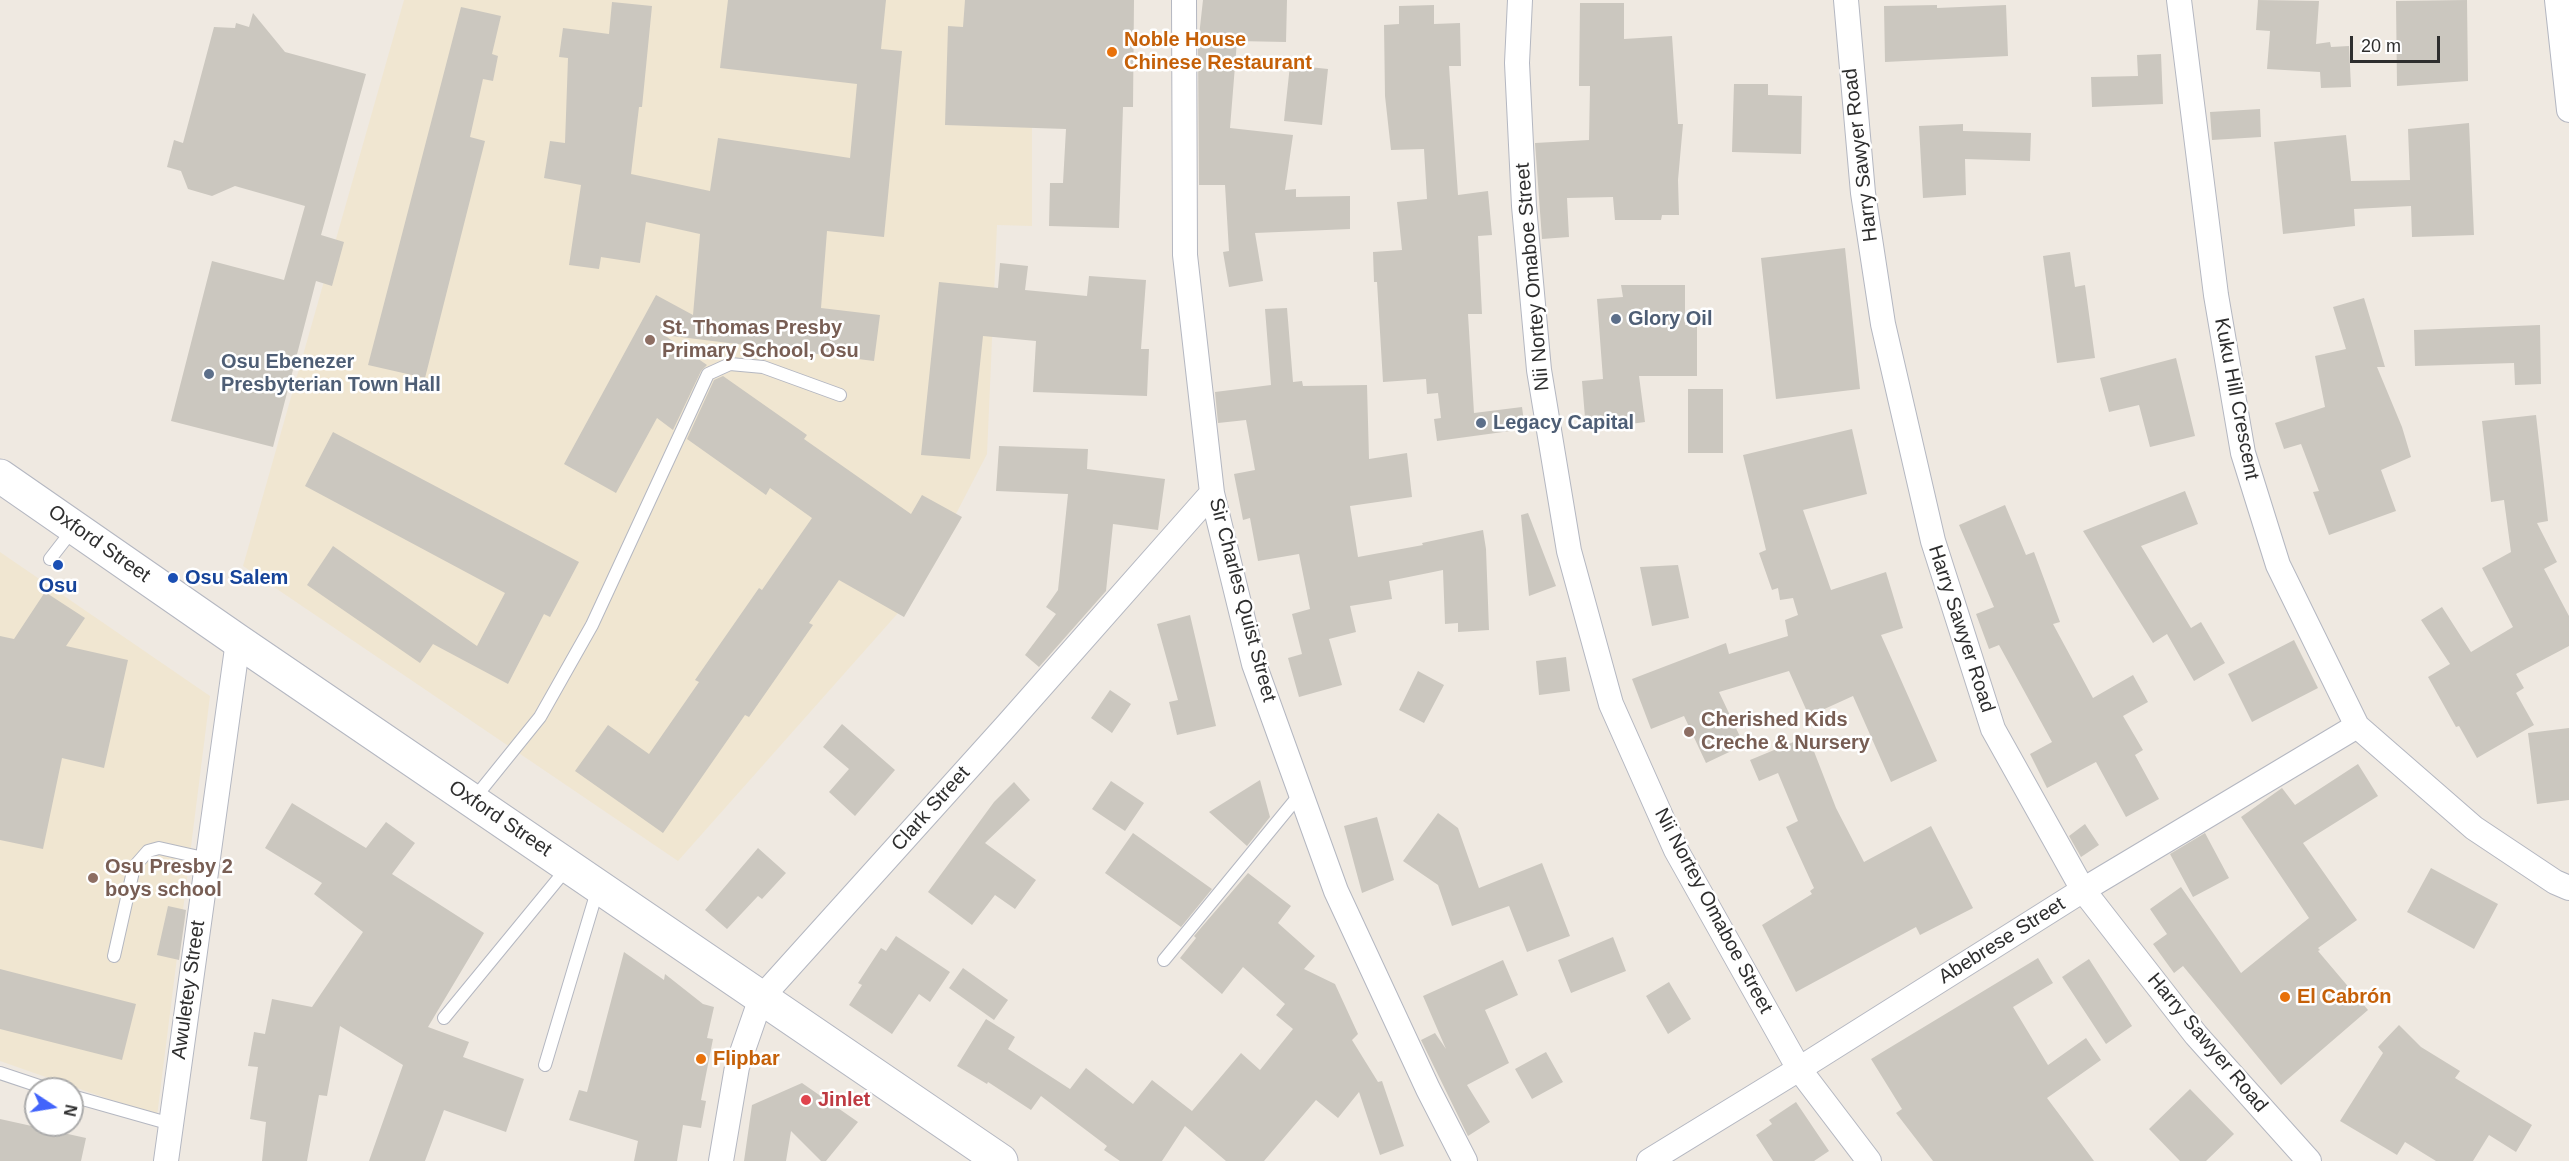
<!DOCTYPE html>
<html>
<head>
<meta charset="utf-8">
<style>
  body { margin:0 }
  #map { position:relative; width:2569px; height:1161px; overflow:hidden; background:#efe9e1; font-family:Arial,sans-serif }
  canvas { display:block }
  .north { position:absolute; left:24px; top:1077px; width:60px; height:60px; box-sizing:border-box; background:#fff; border:2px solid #ababab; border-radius:50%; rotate:102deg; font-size:16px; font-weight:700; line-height:24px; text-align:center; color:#2e2e2e }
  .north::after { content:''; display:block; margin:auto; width:21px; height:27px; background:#4264fb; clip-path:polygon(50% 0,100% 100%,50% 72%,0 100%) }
  .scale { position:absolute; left:2350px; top:36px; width:90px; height:27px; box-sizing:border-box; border:3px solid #2e2e2e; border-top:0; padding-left:8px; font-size:18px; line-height:21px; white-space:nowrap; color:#2e2e2e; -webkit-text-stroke:4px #fff; paint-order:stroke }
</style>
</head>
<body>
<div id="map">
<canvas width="2569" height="1161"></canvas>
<div class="north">N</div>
<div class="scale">20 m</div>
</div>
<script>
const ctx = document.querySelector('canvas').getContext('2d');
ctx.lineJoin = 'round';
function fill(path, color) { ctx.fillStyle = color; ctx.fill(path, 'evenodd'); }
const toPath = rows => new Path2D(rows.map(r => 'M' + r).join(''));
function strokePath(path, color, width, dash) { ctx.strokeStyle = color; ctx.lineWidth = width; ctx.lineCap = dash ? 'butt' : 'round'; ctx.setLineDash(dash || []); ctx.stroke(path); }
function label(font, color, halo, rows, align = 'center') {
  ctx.font = font + ' Arial,sans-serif'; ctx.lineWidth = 5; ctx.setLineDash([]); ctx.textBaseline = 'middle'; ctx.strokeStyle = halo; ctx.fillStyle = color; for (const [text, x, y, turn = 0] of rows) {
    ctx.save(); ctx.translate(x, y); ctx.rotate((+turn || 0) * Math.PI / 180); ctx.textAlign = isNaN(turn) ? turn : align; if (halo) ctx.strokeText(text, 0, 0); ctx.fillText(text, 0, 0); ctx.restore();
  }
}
fill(toPath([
  [404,0,1032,0,1032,226,997,225,987,454,914,595,678,861,243,566],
  [0,552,210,696,157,1116,0,1061]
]), '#f0e6d1');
fill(toPath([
  [728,0,886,0,881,49,902,51,884,237,827,231,821,308,880,315,874,361,664,335,707,365,701,371,673,430,657,418,616,493,564,464,656,295,693,315,700,234,646,222,640,263,601,257,599,269,569,265,581,185,544,178,550,141,565,143,568,58,559,57,563,28,609,34,612,2,652,6,642,107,639,107,631,174,710,191,718,138,850,158,857,84,720,68],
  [965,0,1134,0,1133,107,1123,107,1119,228,1049,226,1050,183,1063,183,1066,129,945,125,948,26,963,27],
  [1203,0,1287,0,1286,42,1237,41,1230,128,1293,135,1285,190,1296,189,1296,197,1350,196,1350,229,1255,233,1263,281,1229,287,1223,252,1229,251,1225,185,1199,185,1198,45],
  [2258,0,2319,1,2316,44,2330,42,2331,47,2349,46,2351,87,2321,88,2320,72,2267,69,2270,31,2256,30],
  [2467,0,2468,81,2397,86,2396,1],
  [1580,3,1624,3,1624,39,1672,36,1678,124,1683,124,1678,180,1679,215,1662,215,1661,220,1615,220,1613,197,1567,198,1569,237,1542,239,1535,143,1589,140,1590,86,1579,86],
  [1434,5,1434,24,1460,23,1461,66,1449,66,1458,195,1488,191,1492,235,1478,236,1482,314,1468,314,1474,413,1522,407,1525,429,1437,441,1434,419,1441,418,1438,393,1427,394,1426,379,1383,382,1377,282,1374,282,1373,252,1402,250,1397,202,1427,199,1424,149,1391,150,1385,96,1384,25,1399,24,1399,6],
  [1937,5,1937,8,2006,5,2008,56,1885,62,1884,6],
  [461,7,501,16,492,54,498,56,493,81,483,79,470,137,485,141,425,378,368,365],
  [253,13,285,52,366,74,321,235,344,242,332,286,316,281,273,447,171,421,212,261,284,280,305,206,235,186,212,196,188,189,181,171,167,167,174,140,183,143,214,27,235,28,236,23,249,27],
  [2161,54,2163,104,2092,107,2091,77,2138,76,2137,55],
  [1290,65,1328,69,1322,125,1284,121],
  [1734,84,1768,84,1768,95,1802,96,1801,154,1732,152],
  [2260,109,2261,137,2212,140,2210,112],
  [2469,123,2474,235,2412,237,2411,206,2354,209,2355,226,2283,234,2274,142,2346,135,2351,181,2410,180,2408,129],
  [1963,124,1963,131,2031,133,2030,161,1965,159,1966,195,1923,198,1919,126],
  [1845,248,1860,389,1776,399,1761,258],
  [2070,252,2075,287,2085,285,2095,358,2057,363,2043,256],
  [1000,263,1028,266,1025,290,1087,296,1089,276,1146,280,1141,349,1149,349,1147,396,1033,392,1036,341,983,336,970,459,921,455,939,282,998,288],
  [1621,285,1685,285,1685,325,1697,325,1697,376,1639,376,1645,422,1586,430,1582,381,1603,379,1597,299,1623,297],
  [2364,298,2385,367,2377,367,2402,427,2411,457,2381,470,2396,511,2329,535,2313,492,2319,491,2301,444,2284,449,2275,423,2325,407,2315,356,2346,349,2333,307],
  [1287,308,1293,382,1302,381,1303,386,1367,385,1369,459,1407,453,1412,497,1350,506,1358,557,1423,545,1422,543,1483,530,1486,549,1489,630,1458,632,1458,623,1445,624,1443,570,1389,581,1392,599,1350,606,1356,632,1329,639,1342,685,1299,697,1288,658,1302,654,1292,614,1310,609,1299,554,1258,561,1250,518,1243,520,1234,474,1255,470,1246,420,1218,423,1215,392,1271,385,1265,309],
  [2540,325,2541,384,2515,385,2514,363,2415,366,2414,330],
  [2176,358,2195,436,2150,447,2139,405,2109,412,2100,378],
  [723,376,807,435,804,439,911,514,922,495,962,517,904,617,839,580,809,623,813,625,749,717,745,715,663,833,575,771,608,725,649,754,699,682,695,680,759,588,762,590,812,518,770,488,766,495,687,439,714,380],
  [1688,389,1723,389,1723,453,1688,453],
  [2536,415,2548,521,2537,523,2557,562,2544,569,2569,616,2569,646,2516,674,2524,688,2516,693,2534,725,2477,758,2459,726,2456,727,2428,677,2450,664,2421,620,2442,607,2471,652,2513,627,2482,568,2511,552,2504,500,2491,502,2482,421],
  [1852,429,1867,494,1803,510,1831,590,1886,572,1903,628,1881,635,1937,761,1891,782,1853,696,1809,716,1789,671,1719,692,1744,745,1706,763,1684,716,1651,729,1632,679,1726,643,1729,654,1788,636,1785,620,1798,615,1793,598,1780,600,1778,588,1772,590,1759,553,1766,550,1743,455],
  [333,432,579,562,550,617,544,614,508,684,433,644,420,663,307,585,333,546,477,646,505,593,305,486],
  [999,446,1088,449,1087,469,1165,479,1158,530,1113,524,1106,591,1039,667,1025,655,1056,614,1046,607,1058,590,1068,494,996,491],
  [2185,491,2198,524,2141,546,2191,628,2201,622,2225,663,2194,681,2167,634,2153,643,2083,531],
  [2005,505,2026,555,2034,552,2060,622,2053,624,2093,698,2133,675,2148,702,2123,716,2143,750,2135,755,2159,799,2126,817,2096,762,2047,788,2030,754,2052,742,1999,645,1989,649,1976,614,1994,607,1959,525],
  [1528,513,1556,586,1529,596,1521,515],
  [1678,565,1689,618,1652,626,1640,567],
  [45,592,85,618,66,646,128,660,104,768,62,758,43,849,0,840,0,636,14,639],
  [1190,615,1216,726,1177,735,1169,702,1178,700,1157,624],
  [2294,640,2318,688,2252,722,2228,674],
  [1566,657,1570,691,1539,695,1536,661],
  [1418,671,1444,685,1424,723,1399,710],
  [1110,690,1131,704,1112,733,1091,718],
  [842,724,895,770,855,816,829,792,849,769,823,747],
  [2569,728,2569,800,2537,804,2528,733],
  [1808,736,1836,808,1864,862,1931,826,1973,908,1920,935,1916,927,1796,992,1762,925,1812,894,1810,891,1814,888,1786,827,1798,821,1778,773,1759,781,1750,760],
  [2358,764,2378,796,2303,843,2357,920,2318,948,2320,950,2318,951,2368,1010,2281,1085,2183,966,2174,973,2153,944,2167,934,2150,909,2181,887,2241,973,2309,918,2241,817,2282,788,2295,805],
  [1260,780,1270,817,1247,846,1209,812],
  [1111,781,1144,803,1125,831,1092,809],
  [1014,782,1030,800,985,843,1036,880,1015,909,995,895,972,925,928,892,994,802],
  [292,803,366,848,386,822,415,843,392,874,484,933,428,1027,469,1042,463,1057,524,1079,506,1132,444,1110,425,1161,369,1161,403,1065,340,1026,327,1096,319,1095,307,1161,262,1161,266,1122,250,1119,258,1067,248,1066,254,1032,265,1034,272,999,312,1007,363,932,314,894,322,883,265,848],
  [1438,813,1458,828,1479,888,1542,863,1570,936,1527,952,1509,906,1452,926,1438,885,1403,861],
  [1377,817,1394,880,1362,893,1344,826],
  [2085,824,2099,845,2081,857,2069,836],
  [1133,833,1212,889,1181,927,1105,873],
  [2205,833,2229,878,2193,897,2170,854],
  [758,848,786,873,762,899,758,896,727,929,705,910],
  [2431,868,2498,904,2474,949,2407,912],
  [1248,873,1291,906,1278,923,1315,956,1304,969,1335,984,1358,1034,1352,1040,1378,1082,1382,1081,1404,1146,1380,1155,1359,1092,1338,1118,1316,1100,1264,1161,1226,1161,1185,1126,1162,1161,1120,1161,1104,1150,1107,1146,1041,1096,1031,1110,988,1082,987,1084,957,1066,986,1019,1015,1037,1008,1049,1070,1089,1086,1068,1133,1104,1152,1080,1192,1111,1241,1053,1260,1070,1293,1029,1276,1015,1285,1004,1243,967,1222,994,1180,958,1196,938,1194,936],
  [168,906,186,910,179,960,157,955],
  [896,936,950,972,930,1002,919,994,892,1034,849,1005,862,985,858,983,881,948,886,951],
  [1613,937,1626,971,1571,993,1558,960],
  [624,952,664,980,665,974,703,1004,714,1007,707,1038,713,1039,701,1100,706,1101,701,1128,683,1125,677,1161,634,1161,638,1141,569,1120,579,1090,587,1092],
  [2038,958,2053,983,2013,1007,2048,1065,2086,1038,2101,1060,2047,1098,2094,1161,1933,1161,1896,1113,1902,1109,1871,1059],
  [2089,959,2132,1026,2106,1044,2062,977],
  [1503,960,1518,995,1485,1010,1509,1063,1467,1085,1490,1122,1468,1136,1421,1040,1435,1033,1446,1049,1423,996],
  [963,968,1008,1000,994,1020,949,988],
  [0,969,136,1004,122,1060,0,1029],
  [1669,982,1691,1019,1668,1034,1646,996],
  [2399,1025,2421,1047,2460,1071,2455,1078,2532,1125,2516,1152,2489,1135,2473,1161,2436,1161,2405,1142,2397,1155,2340,1121,2383,1053,2378,1047],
  [1546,1052,1563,1082,1532,1099,1515,1069],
  [802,1083,858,1122,826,1161,821,1161,791,1131,786,1161,744,1161,752,1105],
  [2190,1089,2234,1134,2206,1161,2180,1161,2149,1129],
  [1796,1102,1829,1151,1814,1161,1773,1161,1756,1135,1772,1124,1769,1120],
  [0,1119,86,1138,81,1161,0,1161]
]), '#cbc7bf');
const service = toPath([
  [50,559,74,528],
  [473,800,540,717,592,625,708,374,730,364,763,367,840,395],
  [114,956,134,867,148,851,159,848,208,859],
  [1164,960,1301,793],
  [444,1018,568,867],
  [545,1065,598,888],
  [0,1073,48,1089],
  [72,1096,171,1124]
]);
const minor = toPath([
  [1184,0,1185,255,1212,493,1254,664,1336,891,1428,1089,1465,1161],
  [1520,0,1517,63,1524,206,1539,370,1569,551,1611,704,1676,850,1799,1069,1869,1161],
  [1846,0,1863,193,1883,324,1933,541,1993,729,2083,890,2196,1035,2309,1161],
  [2179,0,2216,295,2243,453,2278,565,2357,726,2474,828,2555,882,2569,888],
  [2557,0,2569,110],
  [166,1161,238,641],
  [721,1161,737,1067,761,998,1007,725,1212,493],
  [1649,1161,1799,1069,2083,890,2357,726]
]);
const secondary = toPath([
  [0,476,238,641,1001,1161]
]);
strokePath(service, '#b4b7c1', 14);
strokePath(minor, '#b4b7c1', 26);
strokePath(secondary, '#b4b7c1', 35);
strokePath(service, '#fff', 12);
strokePath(minor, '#fff', 24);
strokePath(secondary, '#fff', 33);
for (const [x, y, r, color] of [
  [1112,52,6,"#e8710a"],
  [1616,319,6,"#5c6f8a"],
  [650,340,6,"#8d6e63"],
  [209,374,6,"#5c6f8a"],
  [1481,423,6,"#5c6f8a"],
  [58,565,6,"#1a4fb4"],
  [173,578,6,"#1a4fb4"],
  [1689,732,6,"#8d6e63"],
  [93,878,6,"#8d6e63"],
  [2285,997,6,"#e8710a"],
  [701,1059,6,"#e8710a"],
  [806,1100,6,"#e0444e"]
]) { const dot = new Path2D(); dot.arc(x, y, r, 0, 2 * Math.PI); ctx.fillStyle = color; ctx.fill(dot); strokePath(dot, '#fff', 2); }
label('bold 20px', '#c56008', '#fff', [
  ["Noble House",1124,40],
  ["Chinese Restaurant",1124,63],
  ["El Cabrón",2297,997],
  ["Flipbar",713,1059]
], 'left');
label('20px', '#2e2e2e', '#fff', [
  ["Harry Sawyer Road",1861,155,-97],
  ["Nii Nortey Omaboe Street",1533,277,-95],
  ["Kuku Hill Crescent",2236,399,79],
  ["Oxford Street",99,544,35],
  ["Sir Charles Quist Street",1242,600,75],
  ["Harry Sawyer Road",1961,629,72],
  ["Clark Street",931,809,-48],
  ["Oxford Street",500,819,34],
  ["Nii Nortey Omaboe Street",1713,911,62],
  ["Abebrese Street",2002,941,-32],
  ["Awuletey Street",189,990,-82],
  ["Harry Sawyer Road",2207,1043,50]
]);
label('bold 20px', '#4e5e75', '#fff', [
  ["Glory Oil",1628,319],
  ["Osu Ebenezer",221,362],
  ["Presbyterian Town Hall",221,385],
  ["Legacy Capital",1493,423]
], 'left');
label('bold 20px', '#785e54', '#fff', [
  ["St. Thomas Presby",662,328],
  ["Primary School, Osu",662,351],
  ["Cherished Kids",1701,720],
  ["Creche & Nursery",1701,743],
  ["Osu Presby 2",105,867],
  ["boys school",105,890]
], 'left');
label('bold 20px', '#164399', '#fff', [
  ["Osu Salem",185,578],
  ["Osu",58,586,"center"]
], 'left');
label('bold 20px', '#be3a42', '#fff', [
  ["Jinlet",818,1100]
], 'left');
</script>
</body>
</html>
